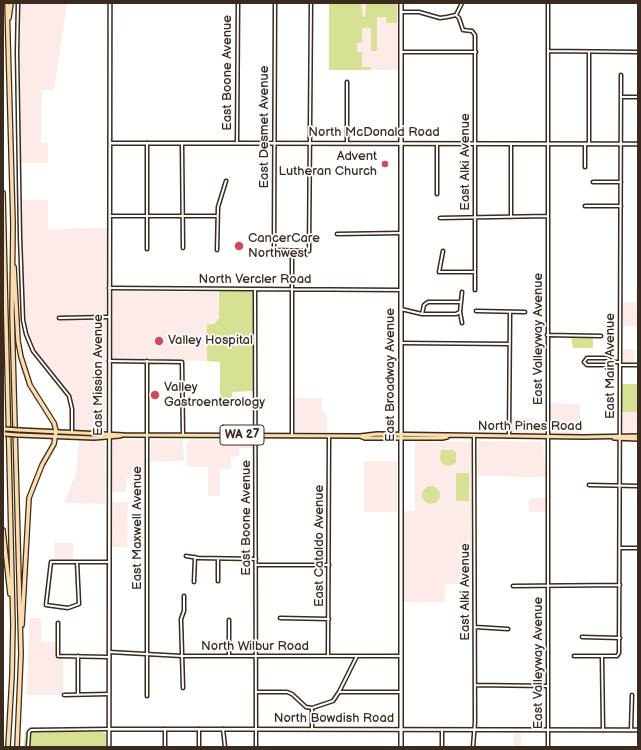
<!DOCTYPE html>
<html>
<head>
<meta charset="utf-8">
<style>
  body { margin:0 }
  #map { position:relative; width:641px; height:750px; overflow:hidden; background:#fff; font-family:"Balsamiq Sans",sans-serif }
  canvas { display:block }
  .frame { position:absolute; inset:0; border:4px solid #3b2a1e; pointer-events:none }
</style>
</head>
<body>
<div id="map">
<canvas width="641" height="750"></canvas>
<div class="frame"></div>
</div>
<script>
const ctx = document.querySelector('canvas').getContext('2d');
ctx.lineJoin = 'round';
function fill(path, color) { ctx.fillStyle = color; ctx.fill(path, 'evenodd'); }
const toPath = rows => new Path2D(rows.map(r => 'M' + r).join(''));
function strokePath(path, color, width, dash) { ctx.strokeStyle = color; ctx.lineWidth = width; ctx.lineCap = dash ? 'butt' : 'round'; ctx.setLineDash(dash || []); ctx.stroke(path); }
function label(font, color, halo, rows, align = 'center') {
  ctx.font = font + ' "Balsamiq Sans",sans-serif'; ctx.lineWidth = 3.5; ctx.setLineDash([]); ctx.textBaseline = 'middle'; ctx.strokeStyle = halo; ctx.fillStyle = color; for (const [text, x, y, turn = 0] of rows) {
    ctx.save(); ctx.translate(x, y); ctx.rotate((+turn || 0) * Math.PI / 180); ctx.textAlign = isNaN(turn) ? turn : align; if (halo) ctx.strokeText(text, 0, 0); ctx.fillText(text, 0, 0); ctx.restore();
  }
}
fill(toPath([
  [20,3,67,3,54,90,42,90,41,143,48,143,48,163,20,163,18,50],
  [329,3,399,3,399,70,329,70],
  [20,200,48,200,48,229,107,228,105,429,102,432,74,430,73,409,69,396,41,361,29,339,26,329,23,299],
  [113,291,218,292,219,318,214,324,207,324,207,361,112,358],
  [636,291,638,291,638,326,623,326,622,302,636,302],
  [623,349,634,349,634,363,623,363],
  [294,398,322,398,322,412,327,413,327,432,295,432],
  [549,403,580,404,580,434,550,433],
  [623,412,638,412,638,434,623,433],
  [511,417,545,420,544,432,543,433,512,433],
  [79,440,102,440,105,443,105,504,64,503,76,474],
  [115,440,144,440,145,478,126,478,126,492,111,492,112,446,112,441],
  [151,440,183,440,184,461,150,462],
  [190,440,251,440,254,448,239,448,239,456,231,457,231,469,220,469,220,496,208,496,208,467,187,467,187,443],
  [415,441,471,442,471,584,445,584,445,602,404,602,404,511,415,511],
  [478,441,543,442,546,477,477,476],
  [364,461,397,461,397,512,364,512],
  [529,498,546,498,546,512,529,512],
  [111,502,128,502,127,547,111,547],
  [54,543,73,543,73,561,55,560],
  [29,618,41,618,41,642,57,642,57,658,63,658,63,695,27,695],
  [514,733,521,733,521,746,529,747,503,747,514,746]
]), '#fdebea');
fill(toPath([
  [329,3,361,3,363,17,365,17,366,3,397,3,397,23,386,23,386,17,377,17,377,28,362,28,362,42,357,43,357,52,362,52,362,67,371,67,371,70,329,70],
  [371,28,377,28,377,51,371,51],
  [219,291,251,291,253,293,253,391,232,392,232,402,220,402,220,362,207,361,207,324,214,324,219,318],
  [571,337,593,337,593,348,573,348],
  [621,384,638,384,638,412,623,412,622,410],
  [441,450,453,450,456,452,456,463,449,466,444,465,441,462,440,457],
  [456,473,469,473,469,501,456,501],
  '422 495a9 9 0 1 1 18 0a9 9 0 1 1-18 0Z',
  [25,732,102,732,106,734,106,747,24,747]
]), '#d6e194');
const minor = toPath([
  [18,3,17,52,20,237,23,320,26,334,33,351,69,396,72,409,72,432],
  [275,3,274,250,309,251,311,3],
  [401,12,419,12,440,18,447,17,456,15,462,3],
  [456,15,459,18,463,30,472,31,475,35,475,290],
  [548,51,638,52],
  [401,52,476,52],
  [347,82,347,143],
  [621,97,638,97],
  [147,143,147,249],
  [237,143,238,3],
  [182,144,183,248],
  [511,144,511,217],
  [585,144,585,167],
  [589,144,589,52],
  [593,182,621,182],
  [437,194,437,144],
  [585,206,621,206],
  [110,216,217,216],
  [440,218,548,216],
  [337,234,401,233],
  [217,250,218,207,226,181],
  [443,251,439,272,474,272],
  [109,288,401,290],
  [255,289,256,747],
  [462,292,460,312,462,323],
  [401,309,422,314,456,314,460,312],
  [476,311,525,312],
  [422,314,424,305,428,302,460,302],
  [59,318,109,317],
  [547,335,601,336],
  [401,343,510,344],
  [109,361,182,362,183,435],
  [147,361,147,696],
  [613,362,607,358,587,358,584,362,587,365,607,365,613,362,620,362],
  [620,365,638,365],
  [509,435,510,312],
  [292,436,292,251],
  [589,485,638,486],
  [621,548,638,548],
  [186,556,198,558,256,559],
  [218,559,218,581],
  [77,562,79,604,68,608,46,605,51,562,109,562],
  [256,565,329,565],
  [194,582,195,557],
  [513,586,620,585],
  [280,618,329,619],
  [229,620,229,656],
  [58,623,58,656,108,657],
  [475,627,508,629],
  [582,637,620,638],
  [109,652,182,656,401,656],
  [328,656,329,436],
  [574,656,617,656,619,653,621,75],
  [602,656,603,730],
  [475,685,548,686],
  [183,688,181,619,184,611,184,596],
  [256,692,287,692,292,694,306,707,312,708,333,701,339,692,401,692],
  [339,692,357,656],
  [78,694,78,656],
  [64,695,109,694],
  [199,729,199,747],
  [223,729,225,747],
  [312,729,312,708],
  [442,730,442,747],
  [631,730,632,695],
  [28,747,29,732,31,730,109,729],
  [165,747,165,729],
  [473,747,475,722,474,436],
  [548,747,548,3]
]);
const tertiary = toPath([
  [110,143,638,144],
  [109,729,638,730],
  [109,747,110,3]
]);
const secondary = toPath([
  [401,747,401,3]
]);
const primary = toPath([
  [19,430,124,435,360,436,377,434,583,437,638,436],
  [18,435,94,438,120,436],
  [360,436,365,438,442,438,447,437],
  [614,438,638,439]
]);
const motorway = toPath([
  [7,3,13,224,12,313,21,654,17,747],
  [9,18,11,3],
  [3,193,13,625,12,676,8,747],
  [14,267,18,341,21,357,30,385,54,423,56,431,54,444,42,465,29,498,22,625],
  [3,530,10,594]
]);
strokePath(minor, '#3b2a1e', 5);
strokePath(tertiary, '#3b2a1e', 5.5);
strokePath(secondary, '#3b2a1e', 6);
strokePath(primary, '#3b2a1e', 6);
strokePath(motorway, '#3b2a1e', 6);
strokePath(minor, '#fff', 2);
strokePath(tertiary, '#fff', 2.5);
strokePath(secondary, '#fff', 3);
strokePath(primary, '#faddab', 3);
strokePath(motorway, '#faddab', 3.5);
const primaryBridge = toPath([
  [5,429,19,430],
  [5,434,18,435]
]);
strokePath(primaryBridge, '#3b2a1e', 6, []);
strokePath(primaryBridge, '#faddab', 3);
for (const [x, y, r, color] of [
  [385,164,4,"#d1495b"],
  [239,246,5,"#d1495b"],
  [159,341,5,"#d1495b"],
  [155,395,5,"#d1495b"]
]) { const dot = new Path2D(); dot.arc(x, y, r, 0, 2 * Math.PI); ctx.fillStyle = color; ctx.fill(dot); strokePath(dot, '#fff', 1.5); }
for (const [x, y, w] of [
  [242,435,44]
]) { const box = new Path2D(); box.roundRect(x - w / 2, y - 10, w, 20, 3); ctx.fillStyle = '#fff'; ctx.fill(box); strokePath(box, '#3b2a1e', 1); }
label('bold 12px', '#3b2a1e', null, [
  ["WA 27",242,435]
]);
label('13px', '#3b2a1e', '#fff', [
  ["East Boone Avenue",228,73,-90],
  ["East Desmet Avenue",265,127,-90],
  ["North McDonald Road",374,133],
  ["East Alki Avenue",466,162,-90],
  ["North Vercler Road",255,280],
  ["East Valleyway Avenue",539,339,-90],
  ["East Main Avenue",611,366,-90],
  ["East Mission Avenue",99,375,-90],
  ["East Broadway Avenue",391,375,-90],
  ["North Pines Road",530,427],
  ["East Boone Avenue",247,518,-90],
  ["East Maxwell Avenue",138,528,-90],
  ["East Cataldo Avenue",320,546,-90],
  ["East Alki Avenue",466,592,-90],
  ["North Wilbur Road",255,647],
  ["East Valleyway Avenue",539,663,-90],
  ["North Bowdish Road",334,719]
]);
label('13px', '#3b2a1e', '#fff', [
  ["Advent",377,157,"right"],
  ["Lutheran Church",377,172,"right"],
  ["CancerCare",248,239],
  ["Northwest",248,254],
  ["Valley Hospital",168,341],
  ["Valley",164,388],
  ["Gastroenterology",164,403]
], 'left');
</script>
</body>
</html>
